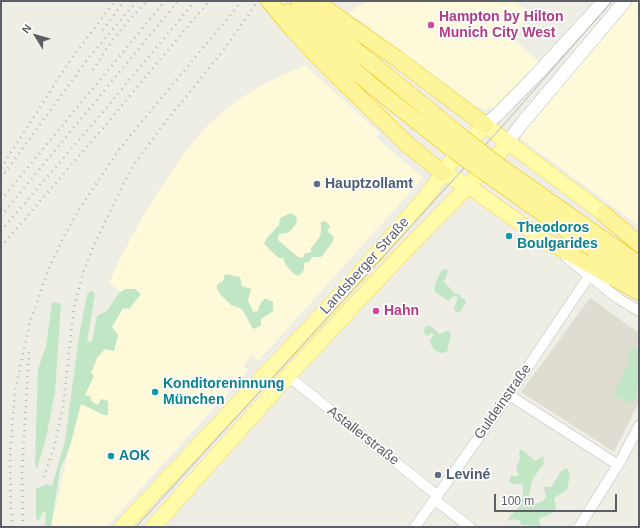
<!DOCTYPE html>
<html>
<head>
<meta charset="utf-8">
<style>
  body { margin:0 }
  #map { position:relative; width:640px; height:528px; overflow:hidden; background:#efeee4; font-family:Arial,sans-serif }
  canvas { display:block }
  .frame { position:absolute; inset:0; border:2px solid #5c5f65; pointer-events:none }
  .north { position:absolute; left:16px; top:16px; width:40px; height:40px; -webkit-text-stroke:3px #fff; paint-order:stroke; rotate:307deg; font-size:11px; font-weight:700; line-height:16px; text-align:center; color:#5c5f65 }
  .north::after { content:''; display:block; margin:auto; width:14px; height:18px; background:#5c5f65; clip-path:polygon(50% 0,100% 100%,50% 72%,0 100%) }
  .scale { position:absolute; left:494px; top:494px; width:123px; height:18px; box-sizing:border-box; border:2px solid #5c5f65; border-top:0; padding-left:5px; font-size:12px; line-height:14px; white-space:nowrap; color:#5c5f65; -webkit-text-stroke:3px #fff; paint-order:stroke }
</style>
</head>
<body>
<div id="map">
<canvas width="640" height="528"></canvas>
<div class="frame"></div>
<div class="north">N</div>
<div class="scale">100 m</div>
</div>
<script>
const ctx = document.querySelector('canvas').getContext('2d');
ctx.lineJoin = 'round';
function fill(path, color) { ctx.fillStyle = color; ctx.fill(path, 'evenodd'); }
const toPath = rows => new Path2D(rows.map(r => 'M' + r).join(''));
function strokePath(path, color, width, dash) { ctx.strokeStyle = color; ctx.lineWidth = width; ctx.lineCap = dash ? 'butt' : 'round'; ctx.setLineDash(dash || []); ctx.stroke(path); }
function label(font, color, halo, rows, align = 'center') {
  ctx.font = font + ' Arial,sans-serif'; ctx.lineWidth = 3.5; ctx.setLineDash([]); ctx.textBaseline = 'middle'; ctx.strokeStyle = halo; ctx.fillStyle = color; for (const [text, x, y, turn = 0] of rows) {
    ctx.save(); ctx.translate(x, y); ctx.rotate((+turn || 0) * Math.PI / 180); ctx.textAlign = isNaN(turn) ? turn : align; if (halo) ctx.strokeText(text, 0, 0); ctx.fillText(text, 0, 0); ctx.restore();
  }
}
fill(toPath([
  [366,1,515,1,530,14,510,36,539,62,497,107,485,110,475,106,349,13],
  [623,1,639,1,639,226,512,132],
  [307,64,307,67,379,133,376,137,423,178,259,360,252,355,243,366,248,370,243,376,106,527,51,527,83,389,110,319,129,297,109,283,119,261,143,216,183,155,204,129,225,110,241,98,264,84]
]), '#fefad9');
fill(toPath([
  [590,298,639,333,639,402,614,452,521,392]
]), '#dfddd2');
fill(toPath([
  [291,213,296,216,297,222,293,228,288,233,279,234,278,240,298,257,303,258,304,254,311,252,311,248,319,238,321,232,321,222,324,221,328,223,330,227,327,231,334,237,332,243,321,257,312,257,309,262,304,263,304,270,299,276,294,274,286,265,283,258,279,258,267,247,264,243,267,238,279,225,280,218],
  [446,268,448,271,444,282,456,294,459,294,461,298,465,299,466,302,460,312,456,312,454,309,458,297,454,296,448,301,434,291,435,284,441,271],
  [225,274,240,277,242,286,251,289,248,300,253,312,258,311,260,304,265,298,273,302,273,311,261,319,261,326,253,329,242,309,231,305,220,294,217,289,217,285,223,281],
  [125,289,135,289,141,294,129,309,123,308,112,327,118,335,114,351,105,349,97,358,91,373,94,376,85,395,90,396,92,402,98,405,101,399,108,401,108,415,104,415,81,404,71,443,60,470,51,527,45,527,46,512,43,511,39,521,36,518,36,489,46,484,52,486,65,441,79,337,87,294,92,290,95,294,87,342,92,341,97,316,107,311,118,294],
  [52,302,61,304,55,392,46,438,37,469,35,465,38,369,46,346],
  [429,325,440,334,447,331,450,332,451,335,447,352,440,353,435,350,431,345,430,340,434,335,431,333,428,336,425,335,424,331,425,327],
  [632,347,639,350,639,388,632,404,614,395,630,360,626,358],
  [520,449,524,451,535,461,543,456,544,463,532,480,529,494,530,506,543,501,546,497,544,487,551,487,561,471,567,468,570,474,567,490,554,498,556,507,551,514,540,518,539,520,541,527,530,527,529,525,521,525,520,521,514,519,508,521,509,517,519,507,523,496,523,485,520,484,514,484,509,482,511,476,519,476,516,469,520,459,519,453]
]), '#c0e6c5');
const minor = toPath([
  [566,257,619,299,639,311],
  [288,376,438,496],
  [509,395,618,465],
  [435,500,470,527],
  [415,527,509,395,589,276],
  [579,527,621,460,639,426]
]);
const secondary = toPath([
  [485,125,497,115,538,73,604,1],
  [508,142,519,127,625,1]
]);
const primary = toPath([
  [443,173,468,186,544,240],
  [122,527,326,310,386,243,425,198,454,158,485,125,604,214],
  [153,527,288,376,401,255,499,154,508,142]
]);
const trunk = toPath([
  [269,1,293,30,322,61,407,144,443,173],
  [299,1,359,53,463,138],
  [315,1,396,58,485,125],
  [288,12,370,84,453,150],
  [604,214,639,244],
  [600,237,639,264],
  [544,240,566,251,639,292],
  [593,249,639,280]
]);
strokePath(minor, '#b9bbc0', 11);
strokePath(secondary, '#b9bcc2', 14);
strokePath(primary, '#f3da59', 16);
strokePath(trunk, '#f3c400', 17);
strokePath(minor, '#fff', 10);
strokePath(secondary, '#fff', 13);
strokePath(primary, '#fffba9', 15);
strokePath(trunk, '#fef59a', 16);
strokePath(toPath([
  [136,527,507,121,612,1]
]), '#b5b6b6', 1);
strokePath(toPath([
  [103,30,124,1],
  [93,70,107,48,123,27,147,1],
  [1,168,71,59,115,1],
  [1,178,90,56,137,1],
  [1,200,165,1],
  [1,216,178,1],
  [1,231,102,113,195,1],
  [1,247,109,121,209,1],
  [44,477,54,447,63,407,74,307,84,270,95,243,125,181,135,163,164,124,223,51,258,1],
  [13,527,11,510,10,456,15,391,30,322,49,268,64,236,80,208,120,148,242,1],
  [23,527,22,471,29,351]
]), '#b5b6b6', 2.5, [1, 5]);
const trunkBridge = toPath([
  [463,138,502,168,600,237],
  [453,150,593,249]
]);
strokePath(trunkBridge, '#f3c400', 17, []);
strokePath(trunkBridge, '#fef59a', 16);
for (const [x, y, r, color] of [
  [431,25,4,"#d1479c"],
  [317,184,4,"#5c6f8a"],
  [509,236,4,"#0f9aa8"],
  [376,311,4,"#d1479c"],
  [155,392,4,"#0f9aa8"],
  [111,456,4,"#0f9aa8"],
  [438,475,4,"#5c6f8a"]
]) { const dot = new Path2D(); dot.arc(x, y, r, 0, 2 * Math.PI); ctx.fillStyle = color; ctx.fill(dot); strokePath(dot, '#fff', 1.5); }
label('bold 14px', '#b23c85', '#fff', [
  ["Hampton by Hilton",439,17],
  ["Munich City West",439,33],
  ["Hahn",384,311]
], 'left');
label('bold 14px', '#4e5e75', '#fff', [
  ["Hauptzollamt",325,184],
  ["Leviné",446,475]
], 'left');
label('bold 14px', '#0d838f', '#fff', [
  ["Theodoros",517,228],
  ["Boulgarides",517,244],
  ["Konditoreninnung",163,384],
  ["München",163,400],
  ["AOK",119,456]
], 'left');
label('14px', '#5c5f65', '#fff', [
  ["Landsberger Straße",365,266,-48],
  ["Guldeinstraße",503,402,-55],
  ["Astallerstraße",363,436,38]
]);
</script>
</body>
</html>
